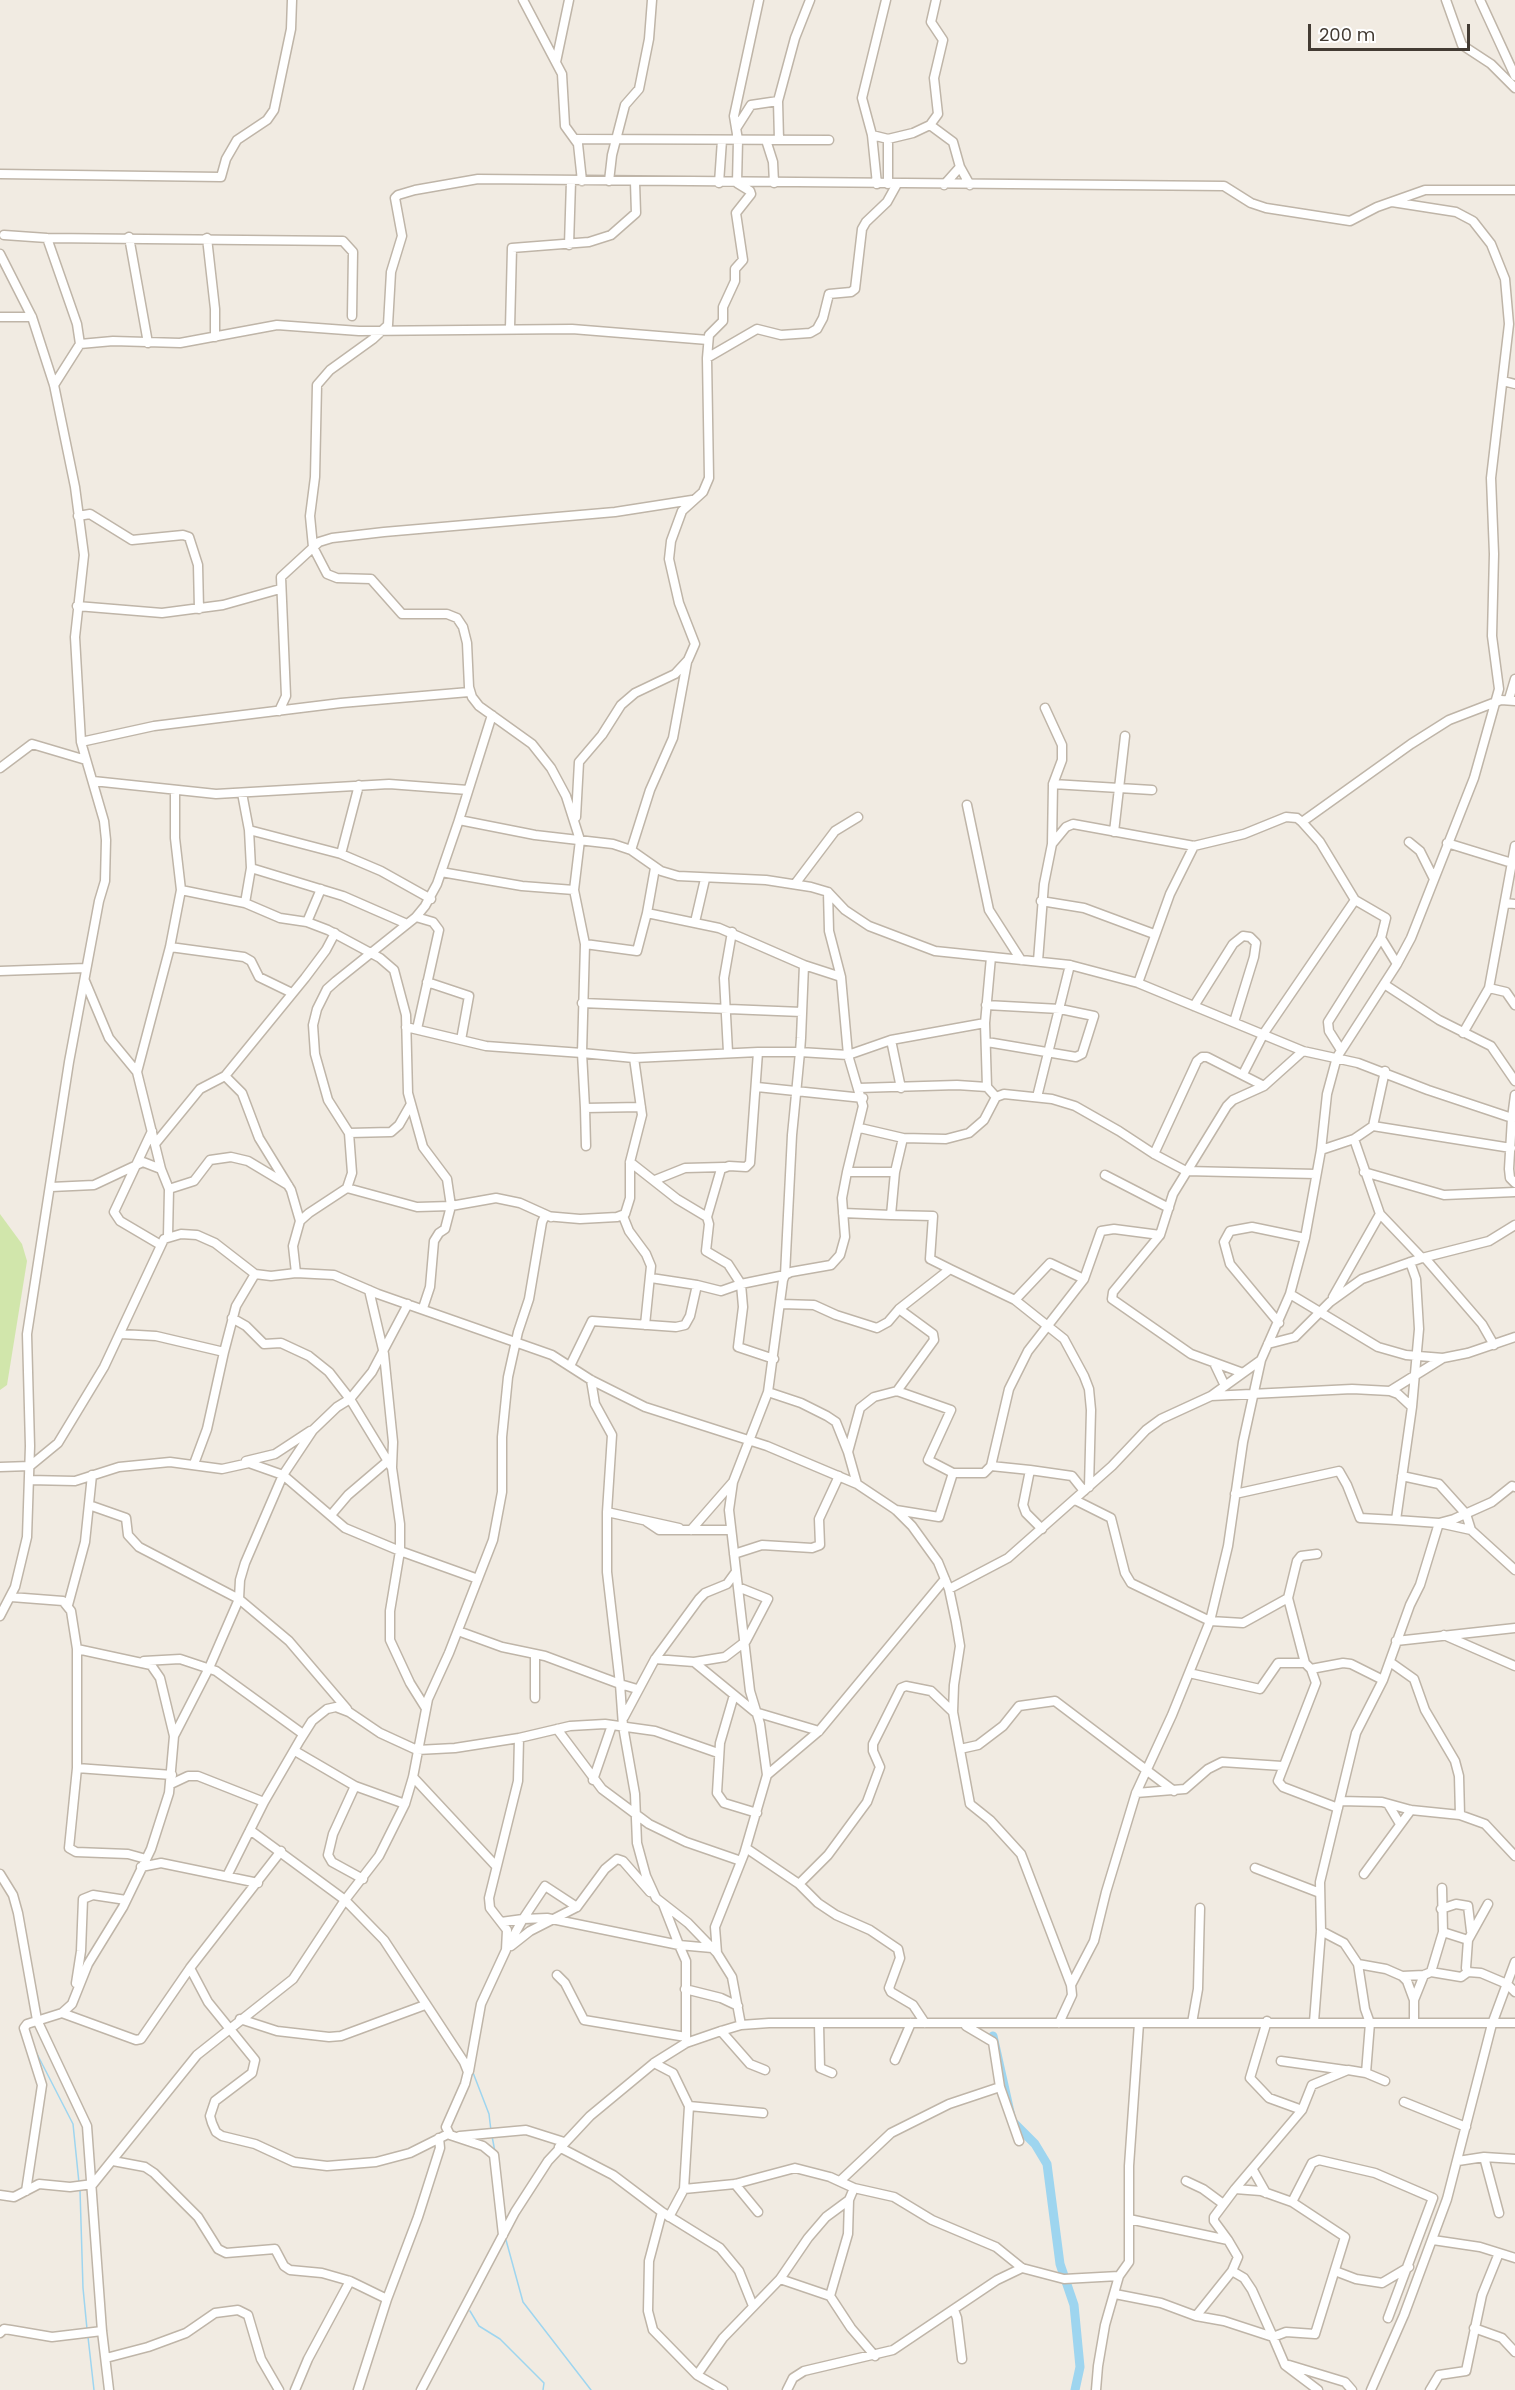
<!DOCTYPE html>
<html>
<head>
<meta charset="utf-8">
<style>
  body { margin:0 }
  #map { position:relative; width:1515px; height:2390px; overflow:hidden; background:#f1ebe2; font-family:Poppins,sans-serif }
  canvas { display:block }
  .scale { position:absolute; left:1308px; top:24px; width:162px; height:27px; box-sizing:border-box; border:3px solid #433b33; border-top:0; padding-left:8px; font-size:18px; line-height:21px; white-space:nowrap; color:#433b33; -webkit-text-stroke:4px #fff; paint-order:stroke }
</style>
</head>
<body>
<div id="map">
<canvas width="1515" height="2390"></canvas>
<div class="scale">200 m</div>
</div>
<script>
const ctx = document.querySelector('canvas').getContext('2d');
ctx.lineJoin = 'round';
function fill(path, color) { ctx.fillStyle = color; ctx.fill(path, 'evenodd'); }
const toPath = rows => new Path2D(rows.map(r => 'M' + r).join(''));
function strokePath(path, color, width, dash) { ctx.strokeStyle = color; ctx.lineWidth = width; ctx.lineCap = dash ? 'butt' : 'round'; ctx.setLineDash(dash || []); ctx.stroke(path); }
fill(toPath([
  [0,1214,22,1244,27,1261,7,1385,0,1390]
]), '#d1e6ab');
strokePath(toPath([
  [35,2050,73,2124,79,2183],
  [472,2070,489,2114,491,2131],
  [492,2136,495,2152],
  [80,2190,83,2288,87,2329],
  [506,2240,523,2302,591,2390],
  [470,2311,479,2326,500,2339,544,2383,543,2390],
  [88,2337,94,2390]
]), '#9ed5ef', 1.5);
strokePath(toPath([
  [993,2036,1012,2121,1035,2144,1047,2164,1060,2264,1074,2305,1080,2367,1075,2390]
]), '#9ed5ef', 9);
const minor = toPath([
  [523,0,562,74,565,126,578,144,582,181],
  [1446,0,1462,45,1491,64,1515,88],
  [1480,0,1515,76],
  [556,62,569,0],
  [930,125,953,142,960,167,970,185],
  [737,127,751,105,778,101],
  [872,135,888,139,913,133,930,125,938,114,934,78,943,40,931,22,936,0],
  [577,139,829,140],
  [888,139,888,184],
  [766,140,773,162,774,183],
  [779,140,778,101,795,38,810,0],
  [0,174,221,177,226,159,237,140,267,120,274,110,291,29,292,0],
  [609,181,612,155,625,105,639,89,649,39,652,0],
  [719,183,722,140],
  [877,184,872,135,862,98,886,0],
  [944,185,960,167],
  [4,235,47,238,343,241,353,252,352,316],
  [129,237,148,343],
  [47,238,77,324,80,344,54,385],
  [207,238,215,309,215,337],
  [569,245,571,181],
  [0,254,32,317,42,348,54,385,75,487,84,555,75,637,81,742,104,821,106,840,105,881,99,901,69,1062,27,1334,30,1446,27,1537,15,1587,0,1616],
  [0,317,32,317],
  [510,328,512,248,589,242,611,235,636,213,635,182],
  [80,344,113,341,180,343,277,325,359,331,572,329,708,340],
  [707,358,709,335,723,321,723,307,735,281,735,269,743,260,736,213,751,194,750,191,737,183,738,140,734,116,759,0],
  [1503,381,1515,384],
  [78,516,90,514,132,540,183,535,189,537,198,565,199,609],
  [77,606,162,613,223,605,280,589],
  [1509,699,1515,679],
  [1045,708,1062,745,1062,760,1053,784],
  [279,711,286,696,281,577,319,542,332,538,384,532,615,512,692,500],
  [81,742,154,726,341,703,469,692],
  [0,768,32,744,86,760],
  [93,781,216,794,389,784,468,790],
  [175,790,175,838,181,890,245,903,251,868,249,830],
  [242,793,249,830,341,854,381,871,431,899],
  [967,805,989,910,1021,960],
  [576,817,579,762,602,735,621,705,635,693,675,674,688,660,695,644,679,603,669,559,671,541,682,511,703,492,709,478,707,358,757,329,781,335,810,333,817,329,823,318,829,294,851,292,855,289,862,229,866,222,887,202,897,184],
  [459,820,492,715],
  [1302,822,1320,842,1355,900,1386,918,1381,938,1328,1022,1329,1031,1341,1050],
  [1114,832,1125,736],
  [1409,842,1420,851,1434,879],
  [1447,843,1515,864],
  [1052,844,1053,784,1152,790],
  [1515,846,1489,988,1506,992,1515,1005],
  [631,850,650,790,673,738,687,662],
  [341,854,359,785],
  [251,868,343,896,407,924],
  [441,872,522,886,574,890],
  [795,884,835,831,858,817],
  [828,892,829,931,841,977,804,965,801,1038,800,1052,794,1115,792,1135,785,1275,741,1284,728,1264,706,1251,709,1224,707,1217,721,1169,729,1166,746,1167,750,1163,758,1052,800,1052,848,1055,891,1040],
  [1041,901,1084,908,1154,934],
  [245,903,280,918,307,922,328,930,380,958,394,970,406,1015,408,1093,423,1147,447,1179,451,1206,496,1198,520,1203,551,1217],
  [1505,903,1515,904],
  [647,913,655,868],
  [416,917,433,922,439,930,417,1029],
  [307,922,321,889],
  [695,922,705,879],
  [1381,938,1397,964],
  [585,944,637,951,647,913,719,928,804,965],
  [170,947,244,957,251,961,259,977,292,993],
  [1038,961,1044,884,1052,844,1066,827,1073,824,1194,846,1244,834,1286,817,1297,818,1302,822,1411,744,1449,720,1501,700,1515,701],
  [0,971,86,968],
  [841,977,848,1055,863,1106,847,1172],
  [85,981,109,1038,137,1072,170,947,181,890],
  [427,982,469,996,461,1040],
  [1138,983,1170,894,1194,846],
  [1384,984,1439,1020,1491,1046,1515,1081],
  [582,1003,802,1012],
  [986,1005,1060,1009,1094,1016,1082,1054,1076,1057,987,1042],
  [1194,1006,1233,944,1243,936,1250,937,1256,943,1254,957,1234,1022],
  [406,1027,486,1046,582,1053,585,1108,641,1107],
  [1463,1033,1489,988],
  [728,1052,724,978,732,932],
  [634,1058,758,1052],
  [1385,1071,1373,1126,1354,1139,1380,1214,1422,1258],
  [137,1072,161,1169,169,1189,168,1236],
  [1243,1074,1264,1033,1355,900],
  [225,1076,305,978,326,950,335,933],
  [757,1087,863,1098],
  [987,1087,985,1023,991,957],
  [858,1088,957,1085,987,1087,996,1097],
  [901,1088,891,1040,985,1023],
  [1037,1097,1070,965],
  [585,1108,586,1146],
  [1512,1118,1515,1095],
  [1373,1126,1511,1148],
  [860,1128,903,1138],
  [152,1131,114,1212,120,1221,159,1244],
  [349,1133,391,1132,399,1125,411,1104],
  [155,1144,200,1089,225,1076,242,1093,259,1138,291,1190,300,1221],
  [1321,1150,1354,1139],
  [1154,1154,1197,1061,1202,1057,1207,1057,1264,1086],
  [630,1162,677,1199,707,1217],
  [895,1172,891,1215,933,1216,930,1259,950,1269],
  [1364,1172,1444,1195,1515,1192],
  [1105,1175,1169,1208],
  [655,1180,685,1168,724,1167],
  [51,1187,94,1185,143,1162,161,1169],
  [347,1188,417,1207,451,1206,445,1229,439,1233,434,1241,430,1287,423,1308],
  [169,1189,194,1181,210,1160,231,1157,248,1161,288,1185],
  [843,1213,891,1215],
  [623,1216,629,1231,646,1254,651,1266,645,1325],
  [1160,1235,1113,1292,1112,1299,1191,1354,1243,1373],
  [1425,1258,1482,1324,1494,1345],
  [1410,1262,1416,1279,1419,1329,1412,1407],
  [296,1273,334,1275,378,1294,552,1355,591,1380,645,1407,767,1446,857,1484,896,1510,912,1526,938,1562,949,1589,956,1622,960,1646,954,1685,953,1712,970,1804,990,1820,1021,1854,1071,1985,1072,1995,1059,2023],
  [651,1278,697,1285],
  [369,1290,384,1354,393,1442,392,1467],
  [1290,1294,1378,1347,1406,1355,1443,1358],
  [1333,1297,1380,1214],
  [1015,1300,1064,1339,1084,1376,1089,1389,1091,1410,1089,1487],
  [781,1304,814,1305,836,1315,877,1328,888,1322,899,1309,950,1269,1015,1300,1050,1263,1084,1279,1101,1231,1114,1229,1160,1235,1173,1194,1227,1106,1233,1100,1264,1086,1303,1051],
  [232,1318,246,1326,264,1344,281,1343,309,1356,329,1372,350,1399,392,1468,400,1524,400,1551,478,1579],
  [1279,1323,1230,1264,1224,1242,1230,1231,1252,1227,1305,1238],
  [121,1334,156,1336,224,1352,236,1306,255,1274],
  [1268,1344,1295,1337,1330,1302,1362,1279,1422,1258,1489,1241,1515,1225],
  [1215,1365,1225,1386],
  [570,1366,592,1321,676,1327,685,1325,690,1316,697,1285,721,1291,741,1284,743,1307,738,1347,774,1359],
  [591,1380,595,1404,612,1435,607,1512,607,1572,620,1684,637,1689],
  [1390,1391,1398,1394,1412,1407,1396,1520,1439,1523,1454,1519,1492,1502,1512,1486,1515,1487],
  [768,1392,801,1403,827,1416,836,1422,848,1452],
  [1211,1396,1352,1389,1390,1391,1443,1358,1468,1353,1515,1337],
  [246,1461,275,1454,310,1431],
  [194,1464,207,1429,224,1352],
  [0,1467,30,1466,58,1443,104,1367,164,1239,181,1234,197,1235,215,1243,255,1274,271,1276,296,1273,293,1246,300,1221,309,1213,347,1188,352,1173,349,1133,328,1100,315,1054,313,1025,317,1009,327,989,336,981,416,917,425,906,437,884,459,820,535,835,613,844,631,850,661,871,678,876,766,880,811,887,828,892,845,910,869,926,935,951,1070,965,1138,983,1303,1051,1358,1063,1428,1090,1512,1118,1509,1169,1510,1178,1515,1183],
  [1030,1470,991,1466,1009,1389,1028,1351,1084,1279],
  [953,1473,984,1473,991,1466],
  [1402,1476,1439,1484,1466,1514,1471,1530,1515,1570],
  [29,1480,75,1481,119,1467,170,1462,222,1469,249,1463,283,1475,313,1430,337,1407,350,1399,372,1372,408,1304],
  [857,1484,848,1452,860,1408,874,1397,897,1391],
  [1235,1494,1339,1471,1347,1485,1360,1518,1396,1520],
  [1075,1500,1111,1518,1125,1573,1131,1583,1210,1621,1243,1623,1288,1598],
  [89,1505,126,1518,128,1535,139,1547,239,1599,289,1641,347,1709],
  [896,1510,939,1517,953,1473,928,1460,951,1410,897,1391,934,1340,933,1334,899,1309],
  [607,1512,679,1528],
  [331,1515,348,1495,389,1460],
  [647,1522,659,1530,730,1530],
  [1042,1529,1026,1513,1023,1505,1030,1470,1072,1476,1084,1491],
  [691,1530,732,1483],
  [734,1554,762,1545,812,1548,820,1545,819,1519,839,1476],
  [1317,1554,1301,1556,1297,1561,1288,1598,1305,1663,1311,1669,1316,1683,1278,1781,1283,1787,1338,1808],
  [949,1589,1008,1558,1112,1466,1146,1430,1161,1419,1211,1396,1261,1360,1290,1294,1305,1238,1321,1150,1327,1094,1337,1057,1397,964,1411,938,1474,778,1499,689,1492,636,1494,554,1491,478,1509,324,1505,279,1491,244,1473,221,1456,212,1392,202],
  [11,1597,63,1601,71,1611,77,1649,151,1665,160,1678,174,1736,169,1793,151,1849,123,1907,88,1964,72,2004,62,2013,27,2024,24,2028,42,2085,26,2191],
  [68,1605,85,1542,92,1475],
  [458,1631,502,1647,545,1656,620,1684,623,1726,635,1794,637,1843,646,1876,656,1898,688,1923,717,1953],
  [1444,1635,1515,1666],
  [1396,1641,1515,1628],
  [77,1649,77,1768,172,1775],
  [535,1654,535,1698],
  [655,1659,694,1662,755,1712,819,1731],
  [144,1661,180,1659,216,1671,303,1734],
  [694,1662,725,1657,746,1641,768,1599,738,1587],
  [1390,1662,1414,1679,1425,1710,1455,1761,1459,1776,1460,1815,1485,1824,1515,1856],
  [1311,1669,1343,1663,1351,1664,1383,1680],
  [1189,1673,1260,1689,1278,1663,1305,1663],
  [734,1695,720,1743,717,1793,724,1803,757,1813],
  [624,1717,655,1659,699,1599,705,1593,727,1584,735,1573],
  [557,1729,602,1789,649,1824,686,1842,741,1861],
  [174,1736,209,1668,239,1599,240,1580,245,1563,283,1475,345,1528,400,1551,390,1611,390,1640,410,1683,425,1707],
  [960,1749,978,1745,1003,1726,1019,1706,1055,1701,1174,1791],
  [295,1751,355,1786,405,1804],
  [77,1768,69,1848,76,1852,128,1854,146,1859],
  [767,1775,819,1731,945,1579],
  [413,1777,495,1865],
  [593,1780,612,1725],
  [171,1784,188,1776,198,1776,264,1802],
  [355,1786,333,1834,328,1855,332,1862,363,1879],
  [1136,1793,1185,1789,1208,1769,1222,1762,1282,1766],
  [1340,1801,1382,1802,1411,1810,1460,1815],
  [1388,1804,1400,1824],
  [746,1848,799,1884,818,1903,836,1915,870,1930,898,1949,900,1958,889,1988,891,1992,913,2005,925,2023],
  [141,1867,161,1863,258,1883],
  [1255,1868,1320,1893],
  [0,1874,13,1895,18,1913,37,2020,87,2126,102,2331,109,2390],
  [1364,1874,1411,1810],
  [227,1876,264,1802,300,1740,312,1721,327,1709,336,1707,349,1712,380,1733,417,1750,455,1748,519,1738],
  [799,1884,828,1855,867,1802,880,1767,873,1751,873,1744,901,1688,906,1686,931,1691,953,1712],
  [663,1904,679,1945,712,1948],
  [1488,1904,1468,1940,1466,1968,1468,1972,1481,1973,1507,1984,1515,1992],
  [1441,1909,1456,1904,1468,1906,1471,1931],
  [501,1922,523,1919,545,1886,577,1907],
  [1321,1931,1344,1943,1358,1964,1365,2009,1370,2023,1366,2073,1385,2081],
  [1443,1932,1468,1940],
  [509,1944,523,1919,547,1918,679,1945,686,1961,686,2043],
  [511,1946,530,1931,577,1907,605,1869,617,1859,623,1861,650,1892],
  [1358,1964,1386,1969,1402,1976,1407,1981,1414,2000],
  [190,1968,208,2002,255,2060,252,2073,215,2101,210,2116,212,2123,216,2132,222,2136,255,2144,294,2162,327,2166,376,2162,410,2153,448,2134],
  [1431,1972,1443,1932,1442,1888],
  [557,1975,565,1983,584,2020,686,2037],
  [1402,1976,1424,1975,1431,1972,1461,1977,1468,1972],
  [76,1983,81,1951,83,1899,93,1895,126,1900],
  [1071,1985,1094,1941,1106,1892,1136,1793,1172,1715,1210,1621,1228,1546,1243,1442,1261,1360],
  [685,1989,721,1998,738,2006],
  [62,2013,136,2040,141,2039,190,1968,281,1851],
  [240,2019,277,2031,329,2037,341,2036,425,2005],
  [1267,2021,1250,2078,1269,2098,1302,2110],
  [1414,2021,1414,2000,1424,1975],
  [1314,2022,1321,1931,1320,1882,1356,1733,1383,1680,1410,1605,1420,1585,1439,1523,1471,1530],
  [1192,2023,1198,1989,1200,1908],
  [819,2024,820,2068,832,2073],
  [741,2025,732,1977,717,1953,715,1927,744,1854,767,1775,760,1724,750,1691,729,1510,733,1482,768,1392,783,1280,785,1275,791,1272,831,1265,840,1255,845,1237,842,1198,847,1172,895,1172,903,1138,946,1139,969,1133,984,1120,996,1097,1004,1094,1052,1099,1075,1106,1119,1131,1154,1154,1186,1171,1316,1174],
  [721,2031,750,2064,765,2070],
  [895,2060,911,2023],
  [1281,2061,1345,2070],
  [654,2063,673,2073,689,2106,763,2113],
  [469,2071,481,2004,506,1950,507,1930,490,1908,489,1898,518,1781,519,1738,570,1726,605,1724,655,1731,718,1753],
  [1000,2087,1019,2141],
  [1404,2102,1466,2127],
  [460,2136,526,2130,564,2142],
  [559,2147,613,2175,662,2212,720,2248,739,2271,753,2306],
  [1484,2157,1499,2213],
  [113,2161,145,2167,154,2173,198,2217,218,2249,226,2253,275,2249,284,2266,290,2270,322,2273,350,2281,387,2299],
  [1458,2161,1484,2157,1515,2159],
  [1253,2170,1266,2193],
  [840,2181,891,2133,949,2104,1000,2087,993,2042,966,2026],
  [1186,2181,1203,2189,1222,2203],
  [735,2184,758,2212],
  [684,2189,689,2106],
  [1235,2189,1302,2110,1312,2085,1348,2070,1366,2073],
  [0,2195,14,2197,39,2184,70,2187,93,2184,197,2055,293,1979,345,1900,250,1830],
  [1292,2202,1312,2163,1319,2160,1375,2173,1433,2198,1388,2318],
  [662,2212,649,2261,648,2311,653,2330,697,2375,723,2390],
  [669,2217,684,2189,735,2184,795,2168,830,2177,854,2188,894,2197,932,2220,996,2247,1022,2268,1064,2279,1119,2276],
  [503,2235,494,2155,483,2146,450,2135,446,2127,465,2084,468,2072,464,2062,384,1940,345,1900,379,1856,405,1804,413,1777,428,1699,449,1653,493,1540,502,1492,502,1437,508,1377,518,1332,529,1299,542,1222,545,1216,580,1219,617,1217,625,1214,630,1198,630,1162,642,1115,634,1058,582,1053,585,944,574,890,580,840,566,796,551,768,532,744,479,706,472,697,469,687,467,643,463,627,457,618,447,614,402,614,371,579,337,578,327,574,313,547,310,516,315,477,317,385,330,370,373,339,388,325,391,272,402,236,395,198,398,195,415,190,478,179,1224,186,1251,203,1266,208,1350,221,1377,207,1425,190,1515,190],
  [1228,2240,1214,2221,1214,2217,1235,2189,1261,2191,1292,2202,1345,2237,1315,2334,1286,2332,1273,2337,1285,2365,1318,2390],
  [1433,2240,1480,2247,1515,2258],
  [1335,2271,1356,2279,1382,2283,1409,2267],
  [780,2279,830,2296,851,2328,875,2356],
  [1115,2294,1161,2303,1196,2316,1232,2271,1238,2257,1228,2240,1129,2219],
  [830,2296,848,2234,849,2200],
  [954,2310,957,2318,962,2359],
  [1196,2316,1224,2321,1273,2337,1252,2290,1244,2278,1232,2271],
  [1474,2328,1502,2338,1515,2352],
  [0,2333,4,2329,11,2330,52,2337,102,2331],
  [106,2358,148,2347,186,2333,215,2313,238,2310,248,2315,261,2359,279,2390],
  [1289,2365,1345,2382,1352,2390],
  [697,2375,723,2338,780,2279,808,2238,826,2217,849,2200,854,2188],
  [295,2390,308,2359,350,2281],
  [358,2390,387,2299,418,2217,440,2148,439,2138],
  [421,2390,515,2212,548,2161,590,2116,654,2063,686,2043,721,2031,741,2025,769,2023,1515,2023],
  [787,2390,793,2378,804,2371,893,2350,997,2280,1022,2268],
  [1096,2390,1098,2366,1105,2325,1119,2276,1129,2262,1129,2166,1139,2023],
  [1371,2390,1404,2315,1447,2199,1492,2024,1515,1962],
  [1430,2390,1439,2375,1466,2371,1482,2295,1499,2253]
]);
strokePath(minor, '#bfb5a8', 11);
strokePath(minor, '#fff', 8);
</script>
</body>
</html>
